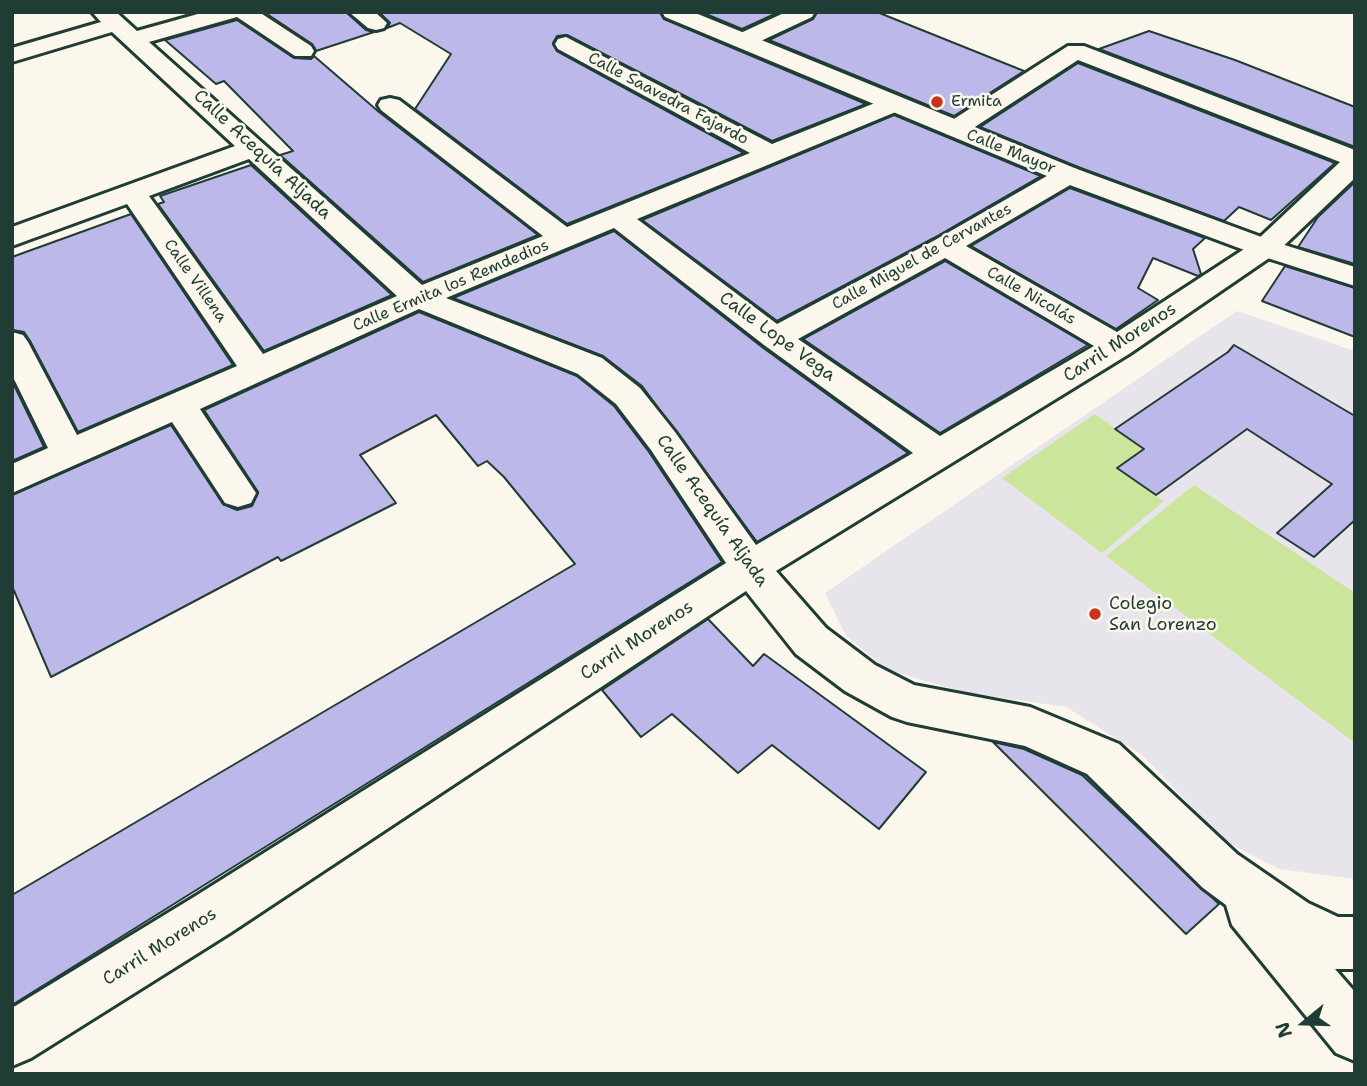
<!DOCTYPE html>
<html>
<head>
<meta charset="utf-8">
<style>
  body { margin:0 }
  #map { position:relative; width:1367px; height:1086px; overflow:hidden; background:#fbf7ec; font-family:"Shantell Sans",sans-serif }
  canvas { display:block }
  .frame { position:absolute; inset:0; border:14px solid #1f3d34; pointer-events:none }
  .north { position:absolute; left:1269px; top:988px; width:70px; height:70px; -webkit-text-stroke:5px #fbf7ec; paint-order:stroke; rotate:251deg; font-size:19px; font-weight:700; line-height:28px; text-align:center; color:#1f3d34 }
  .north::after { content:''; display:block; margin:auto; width:24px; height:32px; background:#1f3d34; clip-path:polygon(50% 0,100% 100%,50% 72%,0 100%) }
</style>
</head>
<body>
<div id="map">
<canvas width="1367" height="1086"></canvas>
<div class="frame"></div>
<div class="north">N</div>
</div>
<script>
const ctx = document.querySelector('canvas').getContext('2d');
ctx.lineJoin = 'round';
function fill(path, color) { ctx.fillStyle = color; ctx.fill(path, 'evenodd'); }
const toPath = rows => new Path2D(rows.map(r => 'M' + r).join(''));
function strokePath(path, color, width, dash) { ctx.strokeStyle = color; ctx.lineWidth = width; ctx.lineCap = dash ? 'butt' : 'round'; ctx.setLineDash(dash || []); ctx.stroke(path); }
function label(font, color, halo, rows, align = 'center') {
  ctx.font = font + ' "Shantell Sans",sans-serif'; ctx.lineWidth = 5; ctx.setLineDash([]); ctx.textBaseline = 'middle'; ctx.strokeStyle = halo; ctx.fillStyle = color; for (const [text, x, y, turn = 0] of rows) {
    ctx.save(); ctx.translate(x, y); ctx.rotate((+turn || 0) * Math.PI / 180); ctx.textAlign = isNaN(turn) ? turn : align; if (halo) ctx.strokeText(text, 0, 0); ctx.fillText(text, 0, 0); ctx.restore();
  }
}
fill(toPath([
  [1237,311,1355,351,1355,879,1279,869,1225,841,1142,755,1066,707,963,692,888,670,846,636,825,593]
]), '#e8e4eb');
fill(toPath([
  [1095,414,1144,449,1117,468,1164,501,1102,553,1002,478],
  [1194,485,1355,593,1355,743,1106,556]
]), '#cbe69c');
const building = toPath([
  [264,12,346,12,366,30,374,32,316,51,312,44,264,12],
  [379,12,660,12,664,19,866,104,772,141,567,35,557,36,553,43,557,51,744,153,567,224,415,109,451,54,400,23,387,28,390,23,379,12],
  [701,12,779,12,742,29,701,12],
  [817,12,877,12,1024,71,954,116,769,40,813,19,817,12],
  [237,20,294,58,311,59,314,56,379,112,538,235,423,282,280,155,293,151,224,81,216,84,165,40,237,20],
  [1149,31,1235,60,1355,107,1355,147,1099,49,1149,31],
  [1078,63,1335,163,1271,220,1239,207,1224,221,1078,167,980,127,1078,63],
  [894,115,1041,176,934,238,777,321,642,220,894,115],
  [251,165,392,295,264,351,158,204,164,202,160,196,251,165],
  [1355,182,1355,264,1298,247,1318,217,1355,182],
  [1070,188,1205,238,1193,249,1201,274,1198,276,1153,258,1138,288,1158,300,1116,329,971,246,1070,188],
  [131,214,233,365,78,432,30,341,24,332,12,330,12,257,131,214],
  [614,231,762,347,908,453,757,542,642,386,603,356,453,298,614,231],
  [945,261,1088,345,940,433,803,339,945,261],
  [1285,266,1355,288,1355,337,1262,301,1285,266],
  [419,312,577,376,614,406,649,452,722,562,12,1005,12,895,575,564,504,477,487,461,478,466,436,415,360,455,396,503,281,561,278,557,51,677,12,586,12,495,171,425,223,504,237,510,252,506,258,492,204,410,419,312],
  [1234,345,1355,416,1355,520,1314,557,1277,533,1332,484,1247,429,1156,495,1117,468,1144,449,1115,429,1228,352,1234,345],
  [12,381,44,447,12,461,12,381],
  [708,619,753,666,764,654,926,772,879,829,772,745,738,773,672,714,641,737,602,690,708,619],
  [993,742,1024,749,1082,775,1219,904,1186,934,993,742]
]);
fill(building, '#bcb8e9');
strokePath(building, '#1f3d34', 2);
const minor = toPath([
  [92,12,116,12,137,31,205,12,259,12,311,46,314,51,311,56,295,56,237,17,149,42,422,285,543,236,381,110,378,105,381,100,390,98,399,100,567,227,750,153,558,49,555,44,558,39,566,37,772,144,885,99,894,97,903,99,906,104,903,109,637,219,777,324,935,240,1059,169,1068,167,1077,169,1081,175,1077,181,966,246,1117,332,1255,242,1340,162,1078,60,964,134,955,137,946,134,942,129,946,124,1068,46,1084,46,1355,150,1355,178,1275,254,1129,354,776,571,826,628,875,665,914,685,1030,707,1119,744,1237,854,1308,903,1338,917,1355,917,1355,969,1335,969,1355,992,1355,1061,1336,1053,1232,925,1226,905,1203,888,1087,774,1025,746,907,722,892,717,845,691,796,654,746,591,230,933,31,1058,12,1066,12,1008,194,897,726,563,651,450,616,404,578,374,419,309,200,409,256,493,251,503,238,507,225,503,172,422,12,493,12,464,48,448,12,375,12,332,23,335,28,342,77,435,237,366,127,204,12,246,12,227,235,146,112,32,12,62,12,48,101,22,92,12],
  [249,159,397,296,263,354,149,196,249,159],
  [614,228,764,345,913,453,756,545,675,432,640,388,602,358,446,298,614,228],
  [945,258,1094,346,940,436,798,339,945,258],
  [349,12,375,12,387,23,384,28,376,30,368,28,349,12],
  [786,12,815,12,812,17,750,46,734,46,731,41,734,36,786,12]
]);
const major = toPath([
  [662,12,693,12,1077,169,1275,242,1355,267,1355,286,1255,254,1059,181,665,17,662,12]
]);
strokePath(minor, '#1f3d34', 6);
strokePath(major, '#1f3d34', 6);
fill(minor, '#fbf7ec');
fill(major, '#fbf7ec');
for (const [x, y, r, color] of [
  [937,102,7,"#c8321e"],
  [1095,614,7,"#c8321e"]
]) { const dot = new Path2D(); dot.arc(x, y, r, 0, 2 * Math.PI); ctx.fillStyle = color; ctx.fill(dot); strokePath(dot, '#fbf7ec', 2.5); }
label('16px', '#1f3d34', '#fbf7ec', [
  ["Calle Saavedra Fajardo",668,99,28],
  ["Calle Mayor",1011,152,22],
  ["Calle Miguel de Cervantes",922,257,-29],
  ["Calle Villena",195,281,55],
  ["Calle Ermita los Remdedios",451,286,-23],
  ["Calle Nicolás",1031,296,30]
]);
label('16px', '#1f3d34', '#fbf7ec', [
  ["Ermita",951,102]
], 'left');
label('18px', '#1f3d34', '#fbf7ec', [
  ["Calle Acequía Aljada",262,155,43],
  ["Calle Lope Vega",777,337,36],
  ["Carril Morenos",1120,343,-33],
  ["Calle Acequía Aljada",712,511,55],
  ["Carril Morenos",637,641,-33],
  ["Carril Morenos",160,947,-32]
]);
label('18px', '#1f3d34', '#fbf7ec', [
  ["Colegio",1109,604],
  ["San Lorenzo",1109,625]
], 'left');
</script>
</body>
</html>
